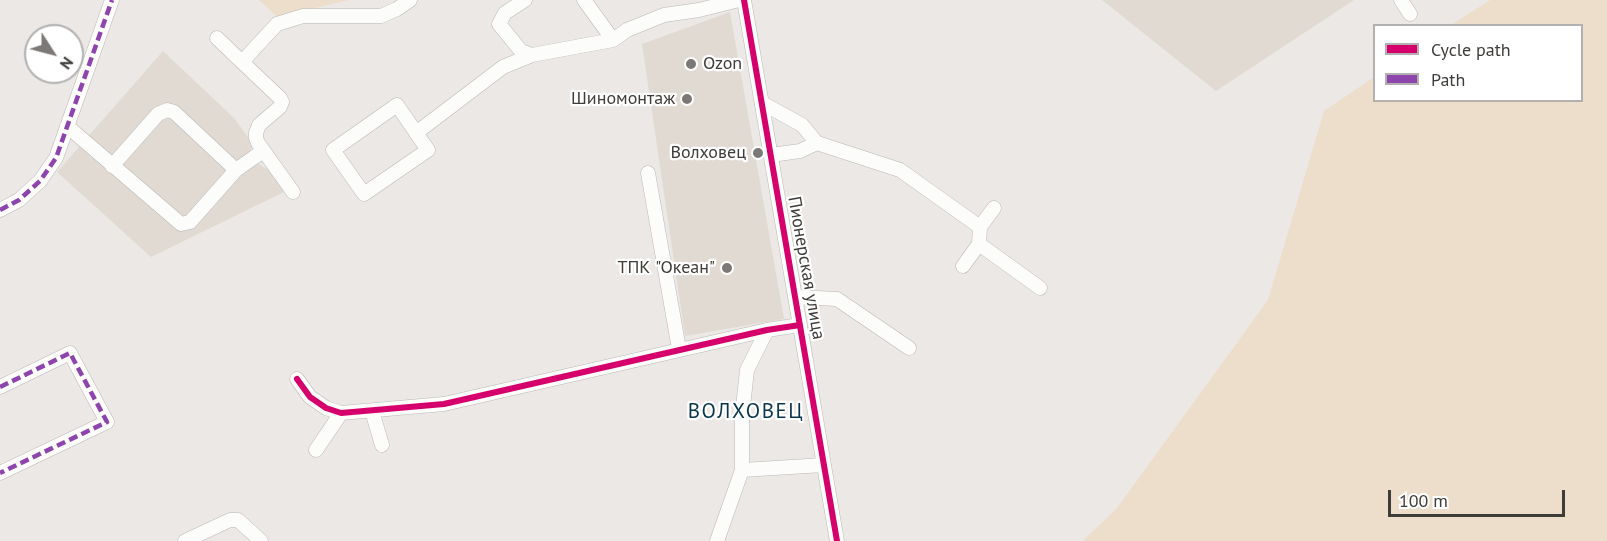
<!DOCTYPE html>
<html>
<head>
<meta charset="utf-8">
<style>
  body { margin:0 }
  #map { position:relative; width:1607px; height:541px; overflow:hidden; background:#ebe8e5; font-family:"PT Sans",sans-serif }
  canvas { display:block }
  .legend { position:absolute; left:1373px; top:24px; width:210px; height:78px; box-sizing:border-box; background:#fff; border:2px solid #b2b1b0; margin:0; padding:8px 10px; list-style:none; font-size:18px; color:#3e3c39 }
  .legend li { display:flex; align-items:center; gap:12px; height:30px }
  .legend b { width:30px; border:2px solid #b2b1b0 }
  .north { position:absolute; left:24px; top:24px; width:60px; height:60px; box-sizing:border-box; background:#fff; border:2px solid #b2b1b0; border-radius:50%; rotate:126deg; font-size:16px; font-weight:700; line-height:24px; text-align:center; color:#3e3c39 }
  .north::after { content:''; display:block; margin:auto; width:21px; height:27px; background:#7b7875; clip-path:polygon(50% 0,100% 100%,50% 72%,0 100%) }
  .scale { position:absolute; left:1388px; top:490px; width:177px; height:27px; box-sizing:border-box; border:3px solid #3e3c39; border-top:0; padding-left:8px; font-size:18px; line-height:21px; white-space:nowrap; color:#3e3c39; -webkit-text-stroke:4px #fff; paint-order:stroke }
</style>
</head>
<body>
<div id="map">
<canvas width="1607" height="541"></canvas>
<ul class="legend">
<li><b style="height:8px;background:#d6006c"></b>Cycle path</li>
<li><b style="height:8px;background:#8e44ad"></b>Path</li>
</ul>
<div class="north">N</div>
<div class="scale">100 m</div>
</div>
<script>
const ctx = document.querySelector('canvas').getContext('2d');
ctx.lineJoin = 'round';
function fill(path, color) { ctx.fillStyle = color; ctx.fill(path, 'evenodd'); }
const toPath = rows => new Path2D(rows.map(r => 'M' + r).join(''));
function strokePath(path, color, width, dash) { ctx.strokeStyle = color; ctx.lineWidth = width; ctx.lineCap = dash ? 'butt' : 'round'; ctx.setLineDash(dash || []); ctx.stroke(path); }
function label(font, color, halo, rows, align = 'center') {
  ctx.font = font + ' "PT Sans",sans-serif'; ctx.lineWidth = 4.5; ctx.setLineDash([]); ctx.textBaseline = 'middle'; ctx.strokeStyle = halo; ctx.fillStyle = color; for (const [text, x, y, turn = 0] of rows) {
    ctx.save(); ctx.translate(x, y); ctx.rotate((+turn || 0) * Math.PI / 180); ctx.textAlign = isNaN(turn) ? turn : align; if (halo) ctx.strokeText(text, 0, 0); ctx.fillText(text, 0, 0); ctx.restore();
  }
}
fill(toPath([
  [1102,0,1354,0,1216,91],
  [730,12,784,319,685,336,642,44],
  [163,51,234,118,253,144,250,151,257,163,272,172,286,191,151,257,57,172]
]), '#e1dad3');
fill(toPath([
  [259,0,349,0,277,17],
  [1490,0,1607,0,1607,541,1083,541,1117,508,1268,300,1324,111,1374,77,1374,100,1582,100,1582,26,1451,25]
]), '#eddecc');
const minor = toPath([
  [525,0,505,13,499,24,521,51,532,55],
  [584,0,613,40],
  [744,0,837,541],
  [1401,0,1410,14],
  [217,38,242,62,277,24,303,16,381,16,397,9,410,0],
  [242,62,280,98,282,102,280,107,259,125,256,133,256,138,258,143,293,192],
  [762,103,802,125,817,143,800,151,771,155],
  [397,105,428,150,364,194,333,150,397,105],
  [67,126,181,224,190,222,236,170,263,151],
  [416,133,503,67,532,55,613,40,627,30,664,15,699,10,739,0],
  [817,143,900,170,980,227,979,244,1040,288],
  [112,166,158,114,167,110,174,112,236,170],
  [648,173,679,349],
  [0,210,19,200,40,181,56,158,112,0],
  [980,227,994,208],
  [963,266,979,244],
  [796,297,837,299,909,348],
  [297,379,310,397,326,408,341,413,444,404,767,330,800,325],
  [0,387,70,353,107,422,0,473],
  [372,411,382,445],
  [316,450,341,413],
  [742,470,824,465],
  [185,541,230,520,238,520,261,541],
  [717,541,742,470,742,416,747,370,767,330]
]);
strokePath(minor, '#bab8b6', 15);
strokePath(minor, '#fcfcfb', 14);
strokePath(toPath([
  [0,210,19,200,40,181,56,158,112,0],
  [0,387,70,353,107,422,0,473]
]), '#8e44ad', 4.5, [9, 4.5]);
strokePath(toPath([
  [744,0,837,541],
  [297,379,310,397,326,408,341,413,444,404,767,330,800,325]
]), '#d6006c', 6);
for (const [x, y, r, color] of [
  [691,64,6,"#7b7875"],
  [687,99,6,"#7b7875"],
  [758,153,6,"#7b7875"],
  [727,268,6,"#7b7875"]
]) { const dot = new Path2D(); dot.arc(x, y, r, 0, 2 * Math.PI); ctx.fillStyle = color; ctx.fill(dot); strokePath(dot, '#fff', 2); }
label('18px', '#3e3c39', '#fff', [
  ["Ozon",703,64,"left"],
  ["Шиномонтаж",675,99],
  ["Волховец",746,153],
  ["ТПК \"Океан\"",715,268]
], 'right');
label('18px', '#3e3c39', '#fff', [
  ["Пионерская улица",806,268,80]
]);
ctx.letterSpacing = '1.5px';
label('21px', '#08354a', '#fff', [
  ["ВОЛХОВЕЦ",746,412]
]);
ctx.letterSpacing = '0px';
</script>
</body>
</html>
